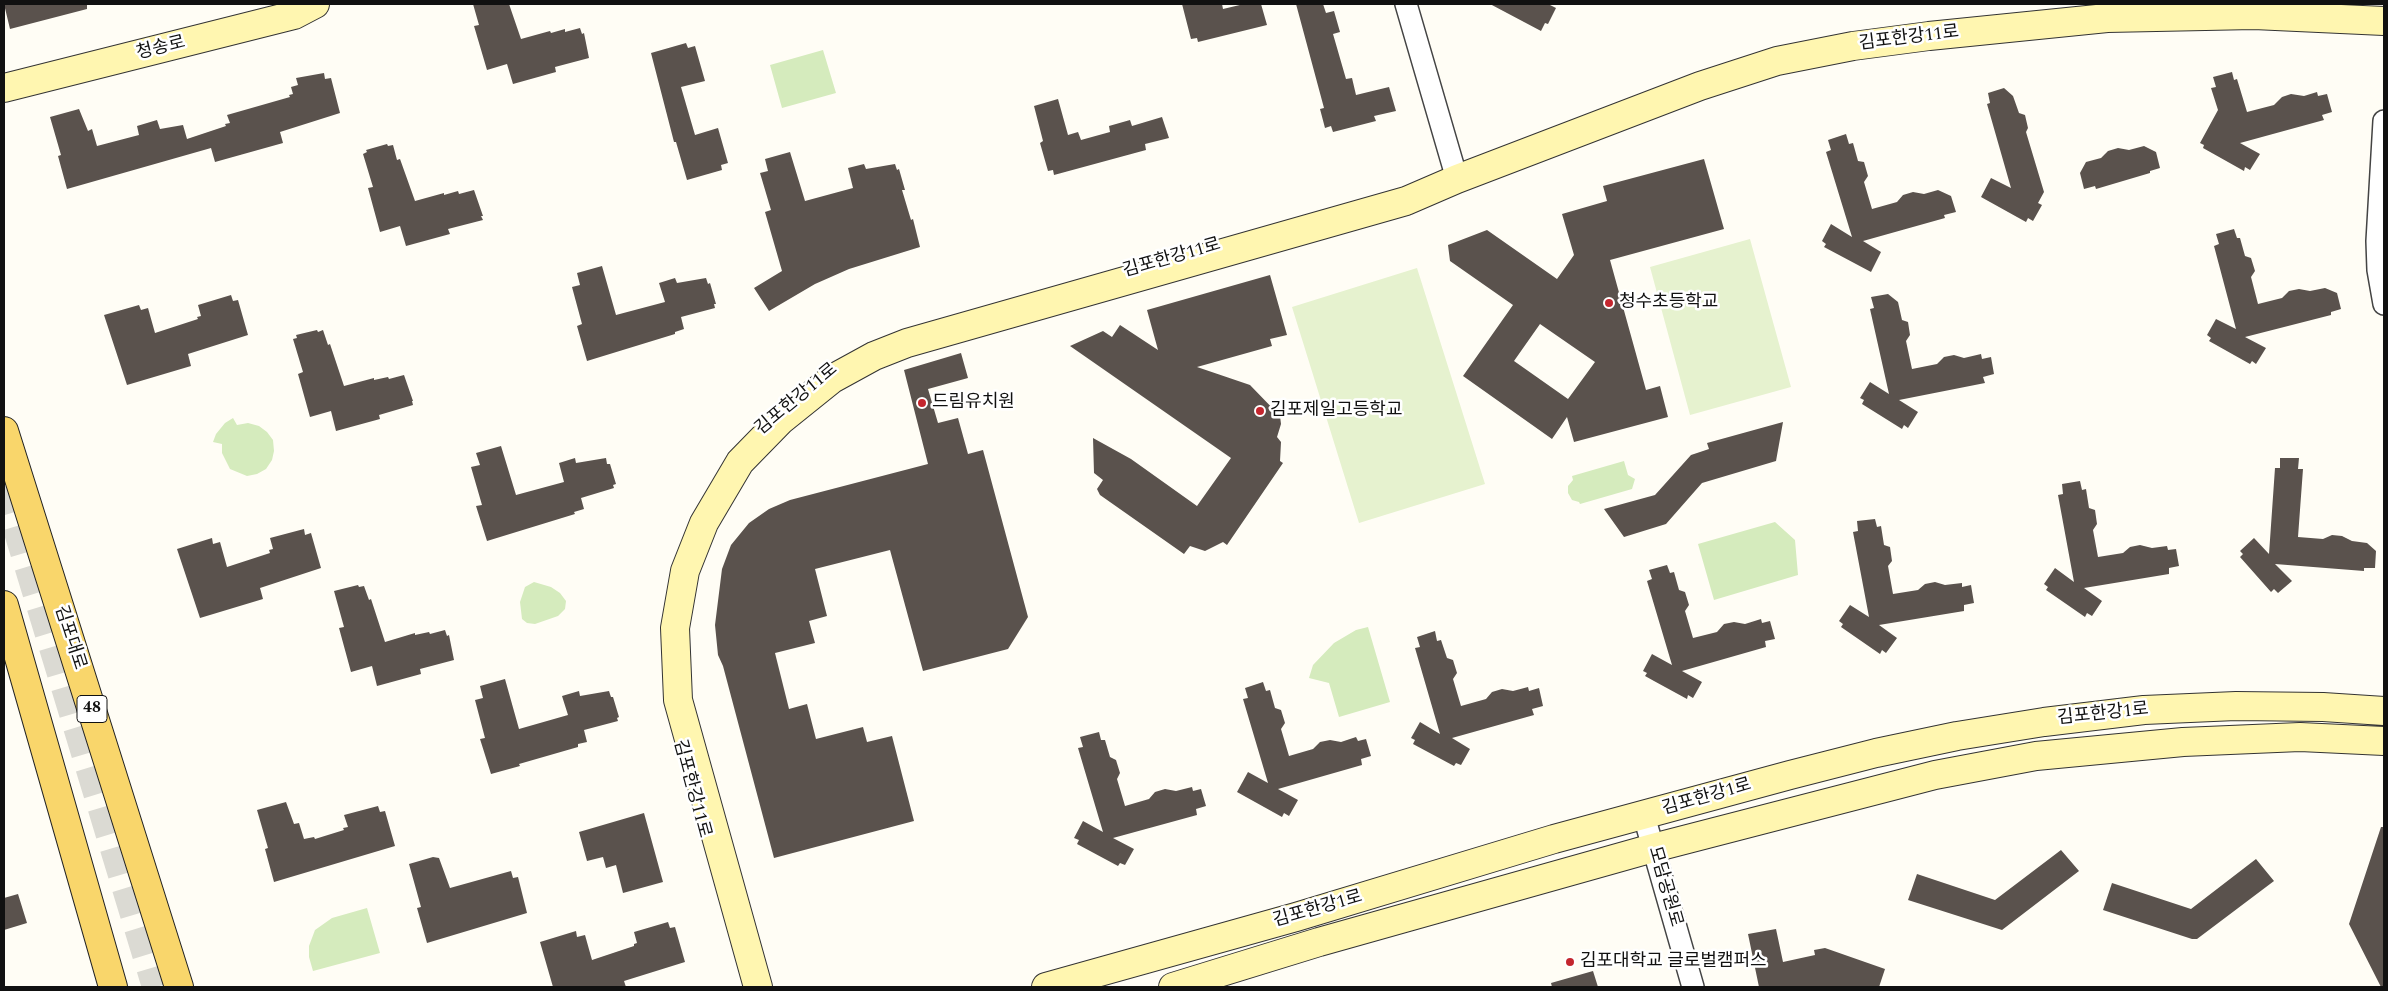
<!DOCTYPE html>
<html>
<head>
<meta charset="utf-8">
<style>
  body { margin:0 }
  #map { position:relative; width:2388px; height:991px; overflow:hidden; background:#fffdf5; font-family:Spectral,serif }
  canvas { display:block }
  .frame { position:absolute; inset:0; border:5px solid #111; pointer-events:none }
</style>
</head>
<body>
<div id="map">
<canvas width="2388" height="991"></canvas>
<div class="frame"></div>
</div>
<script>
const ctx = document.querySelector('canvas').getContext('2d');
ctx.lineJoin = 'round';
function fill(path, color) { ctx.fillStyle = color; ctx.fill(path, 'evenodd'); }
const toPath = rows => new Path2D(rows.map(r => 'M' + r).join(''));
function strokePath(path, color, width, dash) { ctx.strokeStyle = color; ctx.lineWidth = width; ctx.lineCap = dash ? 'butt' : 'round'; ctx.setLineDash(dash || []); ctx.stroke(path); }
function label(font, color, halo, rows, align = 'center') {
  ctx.font = font + ' Spectral,"Noto Sans KR",serif'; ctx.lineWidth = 5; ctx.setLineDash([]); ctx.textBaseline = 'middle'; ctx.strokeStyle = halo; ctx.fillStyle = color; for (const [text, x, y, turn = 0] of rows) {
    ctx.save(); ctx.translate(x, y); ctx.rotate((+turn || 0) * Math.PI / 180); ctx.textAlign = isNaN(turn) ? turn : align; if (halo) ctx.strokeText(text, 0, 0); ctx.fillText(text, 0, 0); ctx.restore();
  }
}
fill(toPath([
  [823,50,836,93,782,108,770,65],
  [233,418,237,425,248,423,259,426,267,432,273,440,274,451,272,460,266,469,257,474,247,476,230,469,222,453,222,444,213,442,216,434,225,423],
  [1624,461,1628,475,1635,479,1632,489,1580,504,1579,502,1572,500,1568,493,1568,486,1573,480,1572,476],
  [1775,522,1795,540,1798,575,1714,600,1698,544],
  [534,582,551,587,560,593,566,601,565,609,558,616,535,624,527,623,522,619,520,602,525,587],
  [1368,627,1390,702,1339,717,1329,683,1309,678,1313,665,1334,643,1356,630],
  [367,908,380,953,313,971,309,957,309,946,315,930,332,918]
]), '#d5ebbd');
fill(toPath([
  [1750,239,1791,387,1690,415,1650,267],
  [1417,268,1485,484,1359,523,1292,307]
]), '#e6f2cf');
fill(toPath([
  [4,4,87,4,87,9,10,29],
  [473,4,509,4,521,39,550,31,551,33,565,29,565,32,580,28,582,34,584,33,589,58,555,67,556,72,513,84,507,64,487,70,474,26,479,25],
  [1182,4,1222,4,1223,9,1244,4,1261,4,1267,25,1198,42,1197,38,1191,39],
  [1296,4,1323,4,1326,13,1334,11,1340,32,1333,34,1346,79,1352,78,1356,95,1389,87,1396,111,1374,116,1376,121,1333,132,1331,126,1325,128,1320,109,1324,108],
  [1490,4,1548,4,1556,8,1548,24,1545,23,1541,31],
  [686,43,688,48,695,46,705,81,681,87,695,135,718,128,728,163,721,165,722,170,687,180,676,142,674,142,651,53],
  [2232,72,2234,80,2237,79,2247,112,2274,105,2282,97,2291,94,2304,96,2317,92,2318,96,2327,94,2332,112,2322,115,2324,120,2240,143,2260,154,2250,170,2245,167,2244,171,2203,148,2204,145,2200,143,2218,110,2211,88,2216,87,2213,77],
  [324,73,325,79,331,78,340,113,280,132,283,143,215,162,211,148,67,189,58,156,61,155,50,117,79,109,88,131,92,129,97,146,139,135,137,126,157,120,160,129,183,125,187,139,226,126,225,124,230,123,227,115,290,97,289,95,293,94,291,87,298,85,296,78],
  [2004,88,2013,96,2019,113,2025,115,2028,128,2026,132,2044,192,2038,203,2042,205,2033,221,2028,218,2026,222,1981,197,1991,178,2011,188,1987,104,1990,103,1988,93],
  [1058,99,1068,135,1078,132,1081,140,1110,132,1109,126,1130,120,1132,126,1162,117,1169,138,1145,144,1146,150,1054,175,1053,170,1048,171,1040,143,1043,141,1034,106],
  [1846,134,1849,144,1853,143,1858,161,1864,162,1868,176,1864,182,1872,209,1897,202,1903,195,1913,192,1924,194,1938,190,1951,196,1956,212,1944,215,1945,218,1863,241,1881,252,1871,272,1824,247,1826,244,1822,241,1831,224,1852,237,1826,152,1831,150,1828,140],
  [387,144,388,146,393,145,397,160,400,159,415,201,444,193,444,195,458,191,459,194,474,190,483,216,481,216,483,220,448,229,450,234,406,246,400,226,380,232,368,188,373,187,363,154,367,152,366,150],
  [2144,146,2156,152,2160,168,2150,171,2150,173,2096,189,2095,186,2084,189,2080,173,2086,162,2101,158,2108,151,2118,148,2129,150],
  [790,152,805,201,853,188,848,168,864,164,866,169,895,164,897,170,899,169,905,190,902,190,911,220,913,219,920,247,849,269,815,284,769,311,754,288,782,271,765,212,771,210,760,173,768,171,765,159],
  [1704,159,1724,229,1610,260,1646,390,1660,386,1668,417,1574,442,1567,417,1552,439,1463,376,1513,305,1450,261,1448,245,1487,230,1557,279,1574,255,1562,214,1607,201,1603,186],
  [1540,324,1595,362,1568,399,1514,361],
  [2234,229,2237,238,2240,238,2245,256,2251,258,2255,271,2251,277,2258,304,2282,298,2289,291,2299,289,2310,291,2325,288,2337,293,2341,309,2331,312,2331,315,2245,337,2266,348,2256,364,2252,361,2250,364,2209,341,2211,338,2207,335,2216,319,2236,329,2214,246,2219,244,2216,234],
  [602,266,616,315,665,302,659,283,675,278,677,283,706,278,708,284,710,283,716,304,714,304,715,308,681,317,684,329,675,332,675,334,587,361,577,326,582,324,572,287,580,285,577,273],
  [1270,275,1287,335,1270,339,1272,346,1197,367,1250,385,1280,416,1281,424,1277,437,1281,442,1280,461,1283,463,1227,545,1223,542,1205,551,1190,546,1184,554,1100,495,1097,489,1103,480,1094,473,1093,438,1131,459,1197,506,1231,458,1070,346,1103,331,1112,337,1120,325,1158,350,1147,310],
  [1888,294,1898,302,1902,320,1908,322,1910,335,1906,341,1912,369,1937,364,1944,357,1954,355,1964,358,1981,354,1982,359,1991,357,1994,374,1983,377,1985,383,1899,400,1918,412,1908,428,1904,425,1902,429,1862,404,1864,400,1860,398,1870,382,1889,394,1870,309,1874,308,1871,297],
  [231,295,233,301,238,300,248,335,188,354,191,366,127,385,104,315,139,305,141,310,148,308,155,333,198,319,197,317,201,316,198,305],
  [317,330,318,332,323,330,328,345,330,344,344,386,374,378,374,380,388,377,389,379,404,375,413,401,412,401,413,405,379,415,380,419,336,431,331,411,310,417,298,374,303,372,293,339,297,338,296,335],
  [961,353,968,378,928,389,938,423,958,418,968,454,983,450,1028,617,1008,649,923,671,890,550,815,569,827,616,809,621,815,643,775,653,789,709,807,704,816,739,863,727,867,742,892,736,914,821,774,858,723,666,718,655,715,625,722,569,731,545,749,523,769,509,790,500,928,464,904,370],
  [1783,422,1776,461,1702,483,1666,524,1624,537,1604,509,1655,495,1691,455,1709,449,1707,443],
  [501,446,516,495,564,482,559,463,575,458,576,463,606,458,607,464,610,464,616,484,613,485,614,488,581,498,584,509,574,512,575,514,487,541,476,506,482,505,471,467,480,465,476,453],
  [2280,458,2299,458,2298,469,2303,469,2298,537,2323,539,2332,535,2342,536,2352,541,2367,543,2376,551,2375,568,2364,568,2364,571,2275,564,2292,581,2278,593,2274,589,2271,592,2240,557,2243,554,2240,551,2254,538,2269,554,2275,468,2280,468],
  [2080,481,2082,490,2086,489,2089,508,2095,510,2097,524,2093,530,2098,557,2123,553,2130,547,2140,545,2152,548,2167,546,2168,550,2176,549,2179,566,2169,568,2169,574,2084,588,2102,601,2092,616,2087,613,2085,617,2046,590,2048,587,2044,584,2055,568,2074,582,2058,495,2063,494,2062,484],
  [1875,519,1877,527,1881,526,1884,545,1890,547,1892,561,1888,566,1893,594,1918,590,1925,584,1935,582,1945,585,1962,583,1962,587,1971,585,1974,603,1964,605,1964,611,1879,625,1897,638,1886,653,1882,650,1880,654,1841,627,1843,624,1839,621,1850,605,1869,617,1853,532,1858,531,1857,521],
  [304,529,305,535,311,533,321,568,260,588,263,599,200,618,177,549,212,538,213,544,220,542,227,567,270,553,269,550,273,549,270,538],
  [1667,565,1670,573,1674,572,1679,590,1685,592,1689,605,1685,611,1693,638,1717,632,1724,624,1734,622,1745,624,1761,619,1762,623,1770,621,1775,639,1765,641,1766,647,1682,671,1702,682,1693,698,1688,695,1687,699,1654,681,1645,676,1647,673,1643,671,1652,654,1672,665,1647,581,1652,579,1649,570],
  [358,585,359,587,364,586,369,600,371,599,385,642,415,633,415,635,429,632,430,634,445,630,447,636,449,635,454,660,420,669,421,674,377,686,372,666,351,672,339,628,344,627,334,591],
  [1435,631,1437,641,1441,640,1447,658,1453,660,1457,673,1453,679,1461,706,1486,699,1492,692,1502,689,1513,691,1528,687,1529,691,1539,688,1543,706,1532,709,1534,715,1452,738,1470,749,1461,765,1456,763,1454,766,1413,744,1415,740,1411,738,1420,722,1440,734,1415,648,1420,647,1417,637],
  [505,679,519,729,568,715,562,696,579,691,580,696,609,691,611,697,613,697,619,717,617,718,618,721,584,730,587,742,578,744,578,747,519,764,520,766,491,774,480,739,485,738,475,700,483,698,480,686],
  [1263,682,1266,691,1270,690,1275,708,1281,710,1285,723,1281,729,1289,756,1313,749,1320,742,1330,740,1341,742,1356,737,1358,741,1366,739,1371,756,1361,759,1362,765,1278,789,1298,800,1289,816,1284,813,1282,817,1237,792,1248,772,1268,783,1243,699,1248,698,1245,688],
  [1099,732,1101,740,1105,740,1110,757,1116,760,1120,773,1117,779,1125,806,1149,799,1155,792,1165,789,1176,791,1192,787,1193,791,1201,789,1206,806,1196,809,1197,815,1113,838,1134,849,1125,865,1120,863,1118,866,1077,844,1079,840,1074,838,1083,821,1103,832,1078,748,1083,747,1080,737],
  [286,802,294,824,299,823,304,839,314,837,315,839,344,830,343,828,348,827,344,815,378,806,380,812,385,811,395,846,274,882,265,849,268,848,257,810],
  [644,813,663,882,623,893,616,865,606,868,603,857,587,861,579,832],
  [2381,827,2384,827,2384,987,2381,987,2349,924],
  [2061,850,2079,871,2002,930,1908,900,1917,874,1995,900],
  [433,857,439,858,450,888,511,871,513,878,518,877,527,913,427,943,417,908,421,907,409,864],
  [2256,859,2274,881,2197,939,2192,939,2103,910,2112,883,2191,909],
  [18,894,27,923,4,930,4,898],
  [668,922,670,928,675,927,685,962,624,981,626,987,553,987,540,942,576,931,577,937,585,935,592,960,634,946,634,944,637,943,634,932],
  [1776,929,1783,962,1815,955,1814,950,1825,948,1885,969,1879,987,1759,987,1748,934],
  [1593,971,1598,987,1552,987,1551,983]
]), '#5a524d');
strokePath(toPath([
  [4,486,156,987]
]), '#dbdad3', 28, [28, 14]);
const street = toPath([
  [1406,4,1457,179],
  [2384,121,2377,241,2378,270,2384,304],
  [1644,816,1693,987]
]);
const secondary = toPath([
  [4,88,294,15,315,4],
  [758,987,678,700,675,628,685,571,704,523,740,462,781,420,832,379,874,356,907,343,1406,201,1457,179,1700,86,1777,61,1853,46,1929,36,2107,18,2254,15,2384,21],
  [1046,987,1296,917,1554,839,1790,775,1876,753,1957,736,2044,722,2144,710,2236,706,2323,707,2384,711],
  [1173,987,1319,942,1653,848,1935,775,2036,756,2183,742,2300,737,2384,741]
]);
const primary = toPath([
  [4,431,179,987],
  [4,605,113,987]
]);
strokePath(street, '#444', 24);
strokePath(secondary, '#333', 30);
strokePath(primary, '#222', 30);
strokePath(street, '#fff', 21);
strokePath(secondary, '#fff6b0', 28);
strokePath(primary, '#f9d66b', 28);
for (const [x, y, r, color] of [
  [1609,303,5,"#c4262e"],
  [922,403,5,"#c4262e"],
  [1260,411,5,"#c4262e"],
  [1570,962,5,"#c4262e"]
]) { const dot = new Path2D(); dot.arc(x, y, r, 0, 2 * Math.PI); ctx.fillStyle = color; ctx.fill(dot); strokePath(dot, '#fff', 2); }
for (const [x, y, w] of [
  [92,709,30]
]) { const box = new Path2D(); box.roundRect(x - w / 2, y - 13.5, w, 27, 4); ctx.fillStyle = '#fff'; ctx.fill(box); strokePath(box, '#111', 1); }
label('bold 16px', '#111', null, [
  ["48",92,709]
]);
label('18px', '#111', '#fff', [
  ["김포한강11로",1909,39,-7],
  ["청송로",161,49,-14],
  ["김포한강11로",1172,259,-16],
  ["김포한강11로",797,400,-40],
  ["김포대로",69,638,72],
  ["김포한강1로",2103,715,-6],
  ["김포한강11로",691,789,75],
  ["김포한강1로",1707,798,-16],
  ["모담공원로",1664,887,74],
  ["김포한강1로",1318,910,-16]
]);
label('18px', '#111', '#fff', [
  ["청수초등학교",1619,303],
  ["드림유치원",932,403],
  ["김포제일고등학교",1270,411],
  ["김포대학교 글로벌캠퍼스",1580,962]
], 'left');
</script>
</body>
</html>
